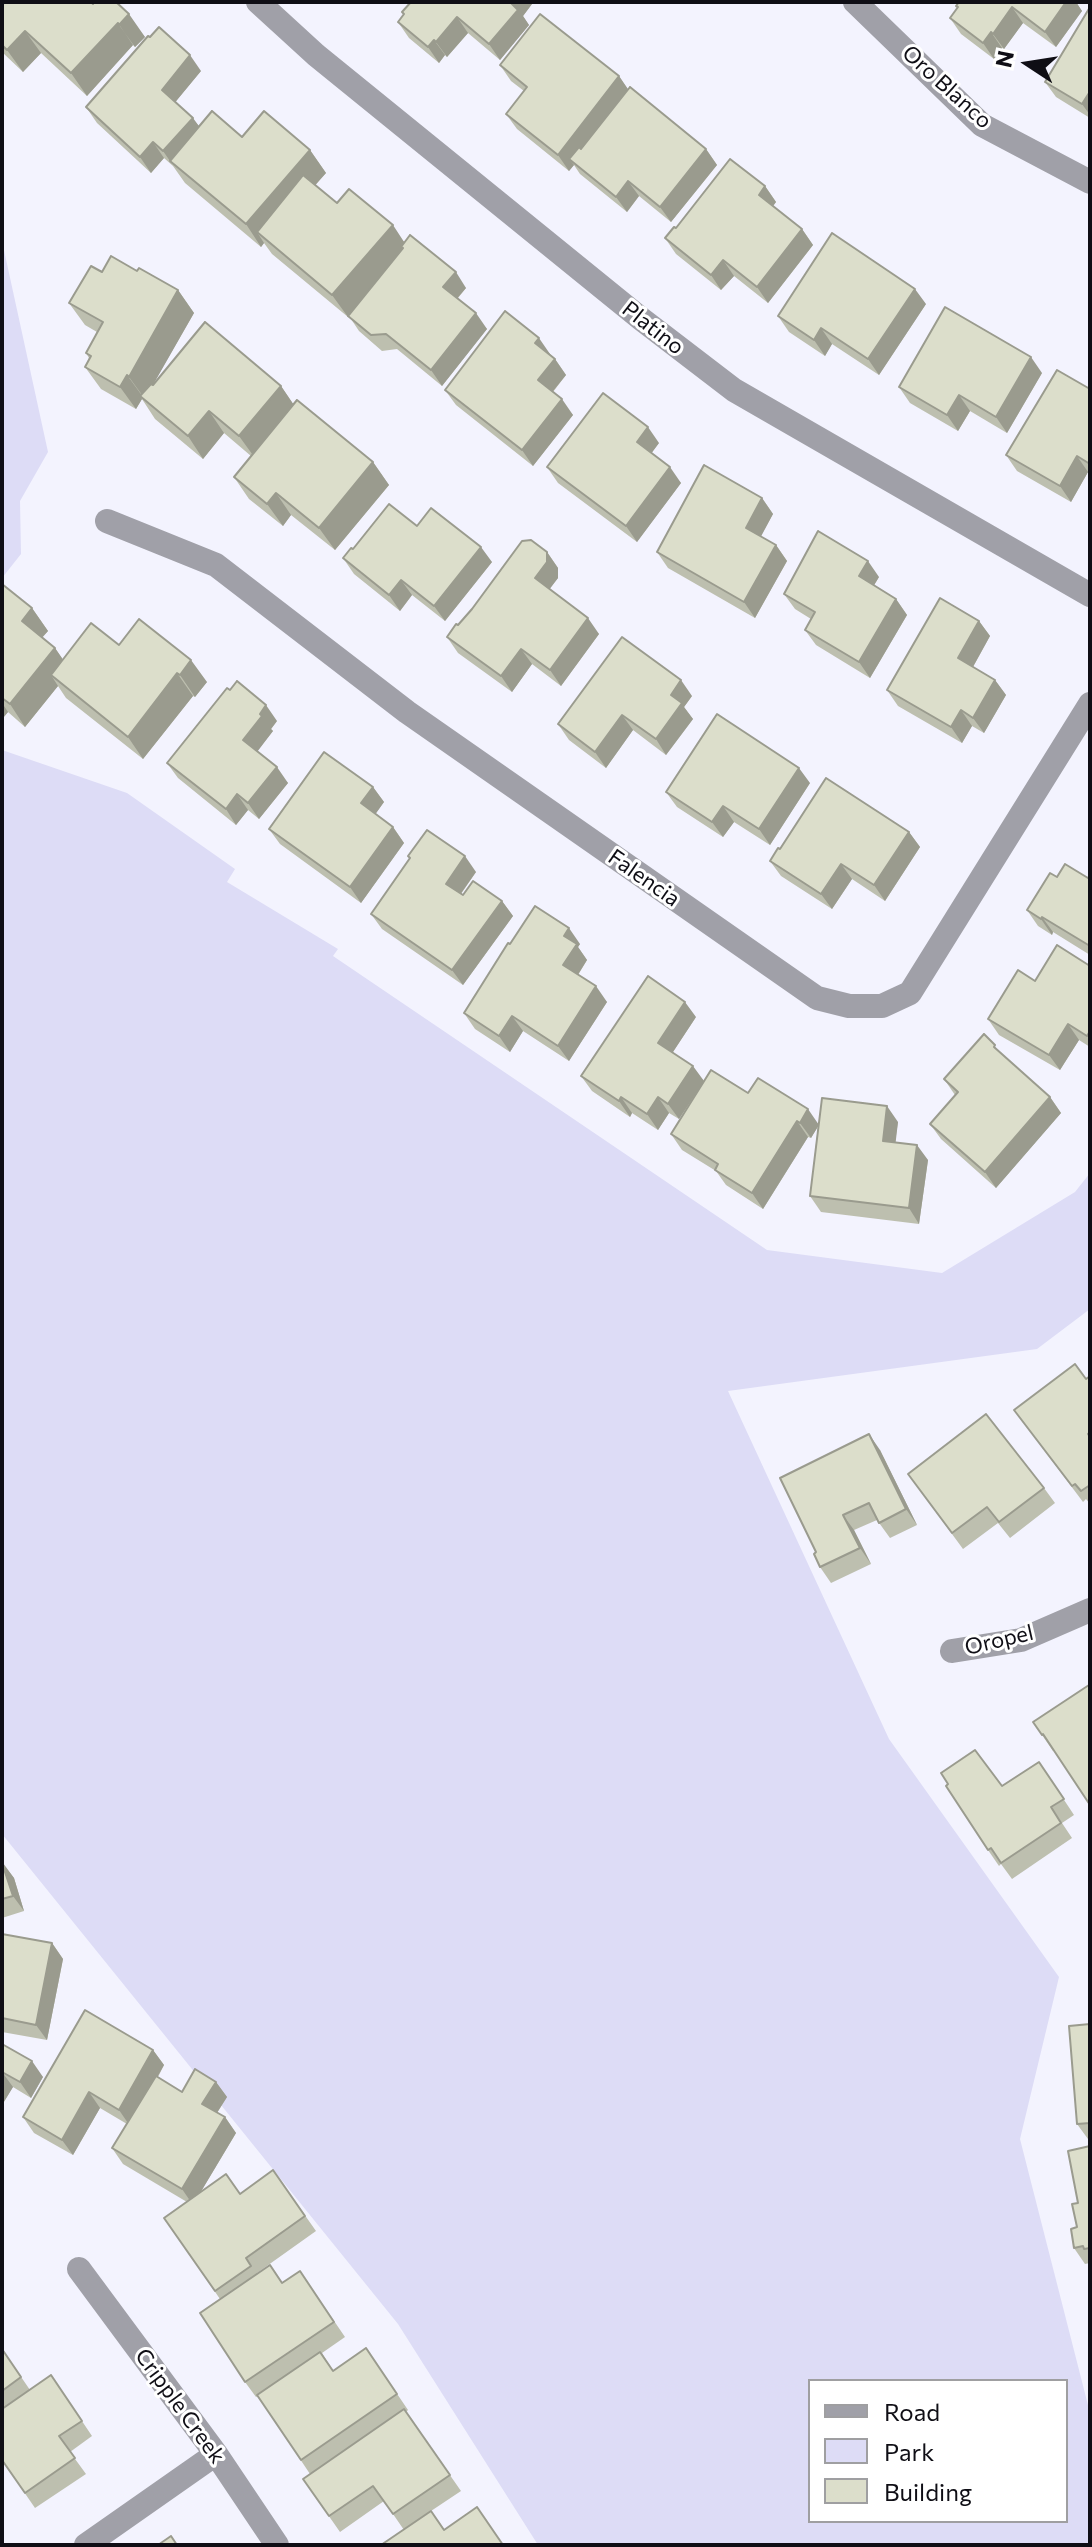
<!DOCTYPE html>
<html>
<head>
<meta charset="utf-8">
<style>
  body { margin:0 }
  #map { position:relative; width:1092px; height:2547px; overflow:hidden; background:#f3f3fe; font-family:Commissioner,sans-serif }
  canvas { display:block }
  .frame { position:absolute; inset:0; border:4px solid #0f0e15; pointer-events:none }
  .legend { position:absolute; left:808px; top:2379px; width:260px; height:144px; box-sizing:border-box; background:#fff; border:2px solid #9f9fa1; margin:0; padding:10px 14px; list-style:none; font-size:24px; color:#0f0e15 }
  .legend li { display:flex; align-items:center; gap:16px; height:40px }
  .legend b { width:40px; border:2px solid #9f9fa1 }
  .north { position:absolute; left:988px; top:24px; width:80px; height:80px; -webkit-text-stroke:6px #fff; paint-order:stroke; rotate:282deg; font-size:22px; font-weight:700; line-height:32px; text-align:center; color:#0f0e15 }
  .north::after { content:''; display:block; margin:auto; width:28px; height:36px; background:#0f0e15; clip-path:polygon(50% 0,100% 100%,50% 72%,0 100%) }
</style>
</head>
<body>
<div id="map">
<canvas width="1092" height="2547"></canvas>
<div class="frame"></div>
<ul class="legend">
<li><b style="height:10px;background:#a0a0a8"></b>Road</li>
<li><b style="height:22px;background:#dddcf6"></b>Park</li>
<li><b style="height:22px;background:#dcdecb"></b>Building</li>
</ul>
<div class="north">N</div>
</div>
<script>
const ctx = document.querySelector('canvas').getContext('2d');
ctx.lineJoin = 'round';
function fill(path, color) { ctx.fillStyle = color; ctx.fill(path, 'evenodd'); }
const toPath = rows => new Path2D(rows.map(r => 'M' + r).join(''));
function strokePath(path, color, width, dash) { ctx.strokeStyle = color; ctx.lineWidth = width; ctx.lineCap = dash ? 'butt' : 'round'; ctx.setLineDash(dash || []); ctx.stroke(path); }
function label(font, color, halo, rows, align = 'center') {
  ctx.font = font + ' Commissioner,sans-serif'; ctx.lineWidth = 6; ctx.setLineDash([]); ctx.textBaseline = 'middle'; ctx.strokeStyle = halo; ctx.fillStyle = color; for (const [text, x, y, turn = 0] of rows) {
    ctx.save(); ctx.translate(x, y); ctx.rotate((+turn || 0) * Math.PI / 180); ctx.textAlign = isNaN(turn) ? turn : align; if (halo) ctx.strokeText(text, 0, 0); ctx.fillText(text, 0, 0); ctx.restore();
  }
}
fill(toPath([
  [2,241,48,452,20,501,21,554,2,578],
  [2,750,127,793,235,869,227,882,338,949,333,956,767,1250,942,1273,1075,1192,1090,1173,1090,1309,1037,1349,728,1391,889,1739,1059,1977,1020,2139,1090,2413,1090,2545,538,2545,398,2324,2,1834],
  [810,2381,1066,2381,1066,2521,810,2521]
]), '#dddcf6');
strokePath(toPath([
  [258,2,316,55,640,318,734,390,1090,595],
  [855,2,982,125,1090,182],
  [107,521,216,565,407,712,817,998,849,1006,882,1006,910,993,1090,704],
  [952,1651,1021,1640,1090,1610],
  [79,2269,216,2454,277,2545],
  [86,2545,216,2454]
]), '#a0a0a8', 24);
fill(toPath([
  [116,2,145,37,135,47,133,45,87,96,41,53,23,72,2,52,2,5],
  [411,2,531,2,532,4,523,16,529,25,500,60,468,33,447,57,445,55,439,63,409,38,398,22,404,15,402,12],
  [959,2,1076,2,1082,11,1056,47,1023,23,1004,49,1002,48,994,59,961,34,950,18,957,8],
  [1090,7,1090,118,1056,97,1045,82],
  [500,65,619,76,628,90,706,149,717,165,671,222,639,196,627,212,580,174,574,165,569,171,517,129,506,114,524,91,511,81],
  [201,71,175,102,199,126,242,137,310,150,326,173,315,185,337,203,405,242,466,288,458,298,487,329,442,386,397,349,382,351,359,331,349,316,348,317,272,254,264,243,261,247,185,183,173,166,164,158,151,173,97,123,86,107],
  [765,186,776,202,773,206,802,229,813,245,768,303,734,276,721,290,676,254,665,238,676,228],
  [137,271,178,290,194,313,153,384,281,386,293,404,373,462,389,485,335,550,291,515,283,526,249,499,234,477,251,456,224,433,203,459,155,419,142,399,136,409,101,389,85,367,89,358,86,353,97,332,85,325,69,303,102,272],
  [926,304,879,375,832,344,825,356,789,332,778,316],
  [550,354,555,359,566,375,553,392,573,415,533,466,456,405,445,390],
  [1042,373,1007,433,970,411,958,431,910,403,899,387],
  [1090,389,1090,473,1088,472,1071,502,1017,471,1006,455],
  [659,443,651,453,681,483,637,542,558,483,547,467],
  [762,498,773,514,760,537,776,545,787,561,755,618,668,568,657,552],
  [417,526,492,562,445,621,412,595,400,611,354,574,343,558,353,549],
  [547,552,558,568,558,578,549,589,599,634,561,686,532,664,512,692,458,653,447,637],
  [879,577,874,585,896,599,907,615,870,678,816,645,805,630,811,619,795,609,784,594],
  [2,584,32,608,48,631,42,638,55,648,63,660,119,645,207,682,195,697,193,696,143,759,66,698,58,686,25,727,8,712,3,718],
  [979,621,990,636,973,667,995,680,1006,695,984,733,972,726,962,743,898,706,887,690],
  [692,696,684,707,693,719,666,755,633,730,606,768,569,740,558,724],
  [277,721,271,729,273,731,257,751,288,783,259,819,248,810,236,825,178,778,167,763],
  [810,783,770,845,734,822,723,837,677,807,666,792],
  [373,787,384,802,375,814,393,827,404,843,361,903,280,844,269,829],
  [909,832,920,847,885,901,852,879,832,909,781,876,770,861,780,849],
  [408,856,476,872,461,894,463,895,502,901,513,916,463,985,382,929,371,914,410,858],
  [1090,876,1090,955,1053,932,1052,935,1038,926,1027,910,1057,877,1088,878],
  [510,944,580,944,578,947,587,960,578,975,607,1002,569,1061,523,1031,510,1052,475,1029,464,1013],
  [1090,966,1090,1047,1079,1040,1060,1070,999,1035,988,1019,1035,981],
  [696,1017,673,1052,704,1081,748,1093,819,1124,898,1122,895,1142,928,1160,919,1224,821,1212,810,1196,818,1126,811,1138,808,1137,763,1209,726,1185,716,1171,682,1150,671,1134,702,1085,679,1119,669,1113,658,1130,632,1113,630,1117,592,1091,581,1076],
  [944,1079,1050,1097,1061,1113,996,1188,941,1139,930,1124,955,1095],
  [1090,1376,1090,1504,1086,1499,1083,1502,1014,1410,1086,1379],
  [880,1450,917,1525,890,1538,877,1520,854,1530,871,1564,831,1583,820,1567,816,1552],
  [1044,1488,1055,1503,1010,1538,998,1523,963,1549,919,1489],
  [1090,1687,1054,1750,1053,1751,1033,1722],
  [1039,1762,1074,1815,1062,1823,1072,1838,1012,1879,1001,1864,999,1866,988,1850,1002,1786],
  [2,1863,14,1878,24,1911,2,1918],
  [2,1934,52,1943,63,1959,47,2040,2,2032],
  [1090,2024,1090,2139,1088,2139,1077,2124],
  [2,2044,43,2077,31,2098,13,2087,2,2105],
  [153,2050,164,2065,158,2077,182,2092,216,2082,227,2097,217,2113,225,2117,236,2133,200,2193,240,2194,273,2170,316,2231,257,2273,283,2283,300,2271,345,2337,322,2353,333,2371,366,2348,408,2410,406,2412,461,2491,431,2511,444,2529,503,2545,404,2530,384,2501,340,2532,303,2479,310,2474,258,2396,256,2397,245,2382,220,2299,164,2218,187,2202,123,2164,112,2148,127,2124,100,2108,73,2155,34,2133,23,2117],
  [1090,2146,1090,2263,1085,2264,1074,2248,1078,2203],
  [2,2349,30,2390,51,2375,92,2436,70,2452,86,2474,35,2508,2,2460]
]), '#bdbfaf');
fill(toPath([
  [510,2,531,2,532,4,523,16,529,25,500,60,489,44],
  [1066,2,1076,2,1082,11,1056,47,1045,32],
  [1012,7,1023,23,1004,49,993,34],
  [129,14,145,37,135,47,119,25],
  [457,17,468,33,447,57,436,42],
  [118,23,133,45,87,96,71,73],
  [25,31,41,53,23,72,7,50],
  [991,32,1002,48,994,59,983,43],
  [434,40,445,55,439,63,428,47],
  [190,55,201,71,173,105,162,90],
  [619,76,630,92,575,163,569,159,574,165,569,171,558,155],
  [1089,93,1090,94,1090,115,1082,104],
  [193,118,204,133,170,161,163,151],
  [153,142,164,158,151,173,140,157],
  [706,149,717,165,671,222,660,207],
  [310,150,326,173,267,240,257,232,264,243,261,247,246,224],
  [628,181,639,196,627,212,616,197],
  [765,186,776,202,770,210,759,195],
  [393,225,408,248,348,317,332,295],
  [802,229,813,245,768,303,757,287],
  [723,260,734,276,721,290,711,275],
  [456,272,466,288,454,302,443,287],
  [915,289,926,304,879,375,868,359],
  [178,290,194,313,145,399,129,377],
  [476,313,487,329,442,386,431,370],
  [821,328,832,344,825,356,814,340],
  [539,338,550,354,546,359,535,343],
  [1031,357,1042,373,1007,433,996,417],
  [555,359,566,375,549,396,538,380],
  [127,375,143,397,140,396,142,399,136,409,120,387],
  [281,386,296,408,255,458,239,436],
  [959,395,970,411,958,431,947,415],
  [562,399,573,415,533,466,522,450],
  [209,411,224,433,203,459,188,436],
  [648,427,659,443,648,458,637,442],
  [1077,456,1088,472,1071,502,1060,486],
  [373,462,389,485,335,550,319,528],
  [670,467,681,483,637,542,626,526],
  [276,493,291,515,283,526,267,504],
  [762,498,773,514,757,544,746,528],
  [776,545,787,561,755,618,744,602],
  [481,547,492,562,445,621,434,606],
  [547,552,558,568,558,578,546,594,535,578],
  [868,561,879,577,870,592,859,576],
  [401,580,412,595,400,611,389,595],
  [896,599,907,615,870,678,859,662],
  [32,608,48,631,37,643,22,621],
  [588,618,599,634,561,686,550,670],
  [979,621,990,636,969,674,958,658],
  [55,648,71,671,51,675,58,686,25,727,10,704],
  [521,649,532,664,512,692,501,676],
  [191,660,207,682,195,697,180,675],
  [177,673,193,696,143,759,128,737],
  [681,680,692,696,684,707,693,719,666,755,656,739,671,695],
  [995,680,1006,695,984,733,973,718],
  [2,703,8,712,3,718,2,717],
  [266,705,277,721,271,729,273,731,254,756,243,740],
  [961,710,972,726,962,743,951,727],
  [622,715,633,730,606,768,595,752],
  [277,767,288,783,259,819,248,803],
  [799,768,810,783,770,845,759,829],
  [373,787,384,802,372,819,361,803],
  [237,794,248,810,236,825,226,809],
  [723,806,734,822,723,837,712,822],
  [393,827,404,843,361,903,350,887],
  [909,832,920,847,885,901,874,885],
  [465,856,476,872,457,899,446,884],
  [841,864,852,879,832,909,821,894],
  [502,901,513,916,463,985,452,970],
  [1042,917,1053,932,1052,935,1041,919],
  [569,928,580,944,578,947,587,960,574,981,563,965,564,936],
  [596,986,607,1002,569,1061,558,1046],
  [685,1002,696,1017,669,1058,658,1043],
  [512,1016,523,1031,510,1052,499,1036],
  [1068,1024,1079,1040,1060,1070,1049,1055],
  [693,1066,704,1081,679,1119,668,1104],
  [621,1097,632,1113,630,1117,619,1101],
  [658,1097,669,1113,658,1130,647,1114],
  [1050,1097,1061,1113,996,1188,985,1172],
  [887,1106,898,1122,894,1156,883,1141],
  [808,1109,819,1125,811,1138,800,1123],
  [797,1121,808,1137,763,1209,752,1193],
  [917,1145,928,1160,919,1224,909,1208],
  [869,1434,880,1450,917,1525,906,1509],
  [843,1515,854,1530,871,1564,860,1548],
  [3,1863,14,1878,24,1911,13,1896],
  [52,1943,63,1959,47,2040,36,2025],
  [153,2050,164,2065,130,2126,119,2110],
  [32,2061,43,2077,31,2098,20,2082],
  [2,2072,13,2087,2,2105],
  [216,2082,227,2097,213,2119,202,2104],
  [89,2092,100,2108,73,2155,62,2140],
  [225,2117,236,2133,193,2205,182,2189]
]), '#9a9b8e');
const building = toPath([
  [5,2,91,2,93,4,94,2,116,2,129,14,119,25,118,23,71,73,25,31,7,50,2,45,2,5,5,2],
  [411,2,510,2,518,10,489,44,457,17,436,42,434,40,428,47,398,22,404,14,402,12,411,2],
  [959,2,1066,2,1045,32,1012,7,993,34,991,32,983,43,950,18,958,7,956,6,959,2],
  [1090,7,1090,94,1089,93,1082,104,1045,82,1090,7],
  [540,14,619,76,558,155,506,114,527,87,500,65,540,14],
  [159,27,190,55,162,90,193,118,163,151,153,142,140,157,86,107,148,36,150,37,159,27],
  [630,87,706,149,660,207,628,181,616,197,569,159,579,147,581,149,630,87],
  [212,111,242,137,264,111,310,150,246,224,170,161,212,111],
  [730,159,765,186,759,195,802,229,757,287,723,260,711,275,665,238,674,227,676,228,730,159],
  [303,175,337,203,349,189,393,225,332,295,257,232,303,175],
  [832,233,915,289,868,359,821,328,814,340,778,316,832,233],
  [410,235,456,272,443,287,476,313,431,370,386,334,371,335,348,316,403,248,401,247,410,235],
  [111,256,137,271,139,268,178,290,129,377,127,375,120,387,85,367,91,356,86,353,103,322,69,303,91,266,102,272,111,256],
  [945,307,1031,357,996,417,959,395,947,415,899,387,945,307],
  [505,311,539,338,535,343,555,359,538,380,562,399,522,450,445,390,505,311],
  [205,322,281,386,239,436,209,411,188,436,140,396,151,384,153,385,205,322],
  [1057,370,1090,389,1090,464,1077,456,1060,486,1006,455,1057,370],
  [603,393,648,427,637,442,670,467,626,526,547,467,603,393],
  [297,400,373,462,319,528,276,493,267,504,234,477,297,400],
  [704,465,762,498,746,528,776,545,744,602,657,552,704,465],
  [389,504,417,526,431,508,481,547,434,606,401,580,389,595,343,558,351,548,353,549,389,504],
  [818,531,868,561,859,576,896,599,859,662,805,630,815,612,784,594,818,531],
  [531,540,547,552,547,562,535,578,588,618,550,670,521,649,501,676,447,637,456,624,458,625,472,609,522,541,531,540],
  [2,584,32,608,22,621,55,648,10,704,2,698,2,584],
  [940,598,979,621,958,658,995,680,973,718,961,710,951,727,887,690,940,598],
  [139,619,191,660,180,675,177,673,128,737,51,675,91,623,119,645,139,619],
  [622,637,681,680,671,695,682,703,656,739,622,715,595,752,558,724,622,637],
  [237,681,266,705,260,714,262,716,243,740,277,767,248,803,237,794,226,809,167,763,227,688,230,690,237,681],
  [717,714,799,768,759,829,723,806,712,822,666,792,717,714],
  [324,752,373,787,361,803,393,827,350,887,269,829,324,752],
  [826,778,909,832,874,885,841,864,821,894,770,861,778,848,780,849,826,778],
  [427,830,465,856,446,884,463,895,473,881,502,901,452,970,371,914,410,858,408,856,427,830],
  [1065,864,1088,878,1090,876,1090,946,1042,917,1041,919,1027,910,1050,873,1057,877,1065,864],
  [535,906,569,928,564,936,577,944,563,965,596,986,558,1046,512,1016,499,1036,464,1013,508,943,510,944,535,906],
  [1057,945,1090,966,1090,1031,1087,1036,1068,1024,1049,1055,988,1019,1018,970,1035,981,1057,945],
  [648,976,685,1002,658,1043,693,1066,668,1104,658,1097,647,1114,621,1097,619,1101,581,1076,648,976],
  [984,1034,995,1045,994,1047,1050,1097,985,1172,930,1124,958,1092,944,1079,984,1034],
  [711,1070,748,1093,758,1078,808,1109,800,1123,797,1121,752,1193,715,1170,718,1164,671,1134,711,1070],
  [822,1098,887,1106,883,1141,917,1145,909,1208,810,1196,822,1098],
  [1075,1364,1086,1379,1090,1376,1090,1432,1088,1434,1090,1437,1090,1485,1081,1491,1075,1484,1072,1486,1014,1410,1075,1364],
  [986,1414,1044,1488,999,1522,987,1507,952,1533,908,1474,986,1414],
  [869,1434,906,1509,879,1523,869,1503,843,1515,860,1548,820,1567,814,1554,816,1552,780,1478,869,1434],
  [1089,1685,1090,1687,1090,1805,1043,1734,1042,1735,1033,1722,1089,1685],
  [975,1750,1002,1786,1039,1762,1064,1799,1051,1807,1061,1823,1001,1863,991,1848,988,1850,946,1786,948,1784,941,1773,975,1750],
  [2,1863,13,1896,2,1899,2,1863],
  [2,1934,52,1943,36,2025,2,2018,2,1934],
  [85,2010,153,2050,119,2110,89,2092,62,2140,23,2117,85,2010],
  [1090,2024,1090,2123,1077,2124,1069,2026,1090,2024],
  [2,2044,32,2061,20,2082,2,2072,2,2044],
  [195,2069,216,2082,202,2104,225,2117,182,2189,112,2148,156,2076,182,2092,195,2069],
  [1090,2146,1090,2248,1084,2249,1083,2246,1074,2248,1071,2229,1077,2227,1072,2204,1078,2203,1068,2151,1090,2146],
  [273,2170,305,2216,246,2258,251,2266,215,2291,164,2218,226,2174,240,2194,273,2170],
  [270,2265,282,2283,300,2271,334,2322,245,2382,200,2313,270,2265],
  [366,2348,397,2394,301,2460,257,2395,320,2352,333,2371,366,2348],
  [2,2349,21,2377,2,2391,2,2349],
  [51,2375,82,2421,59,2436,75,2458,25,2493,2,2460,2,2409,51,2375],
  [404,2409,450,2475,393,2514,373,2486,329,2516,303,2479,404,2409],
  [477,2507,503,2545,381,2545,431,2511,444,2530,477,2507],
  [171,2536,177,2545,158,2545,171,2536]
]);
fill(building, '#dcdecb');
strokePath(building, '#9a9b8e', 2);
label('22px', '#0f0e15', '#fff', [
  ["Oro Blanco",947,87,42],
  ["Platino",653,328,38],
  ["Falencia",644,878,35],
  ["Oropel",999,1640,-13],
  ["Cripple Creek",180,2406,54]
]);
</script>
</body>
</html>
